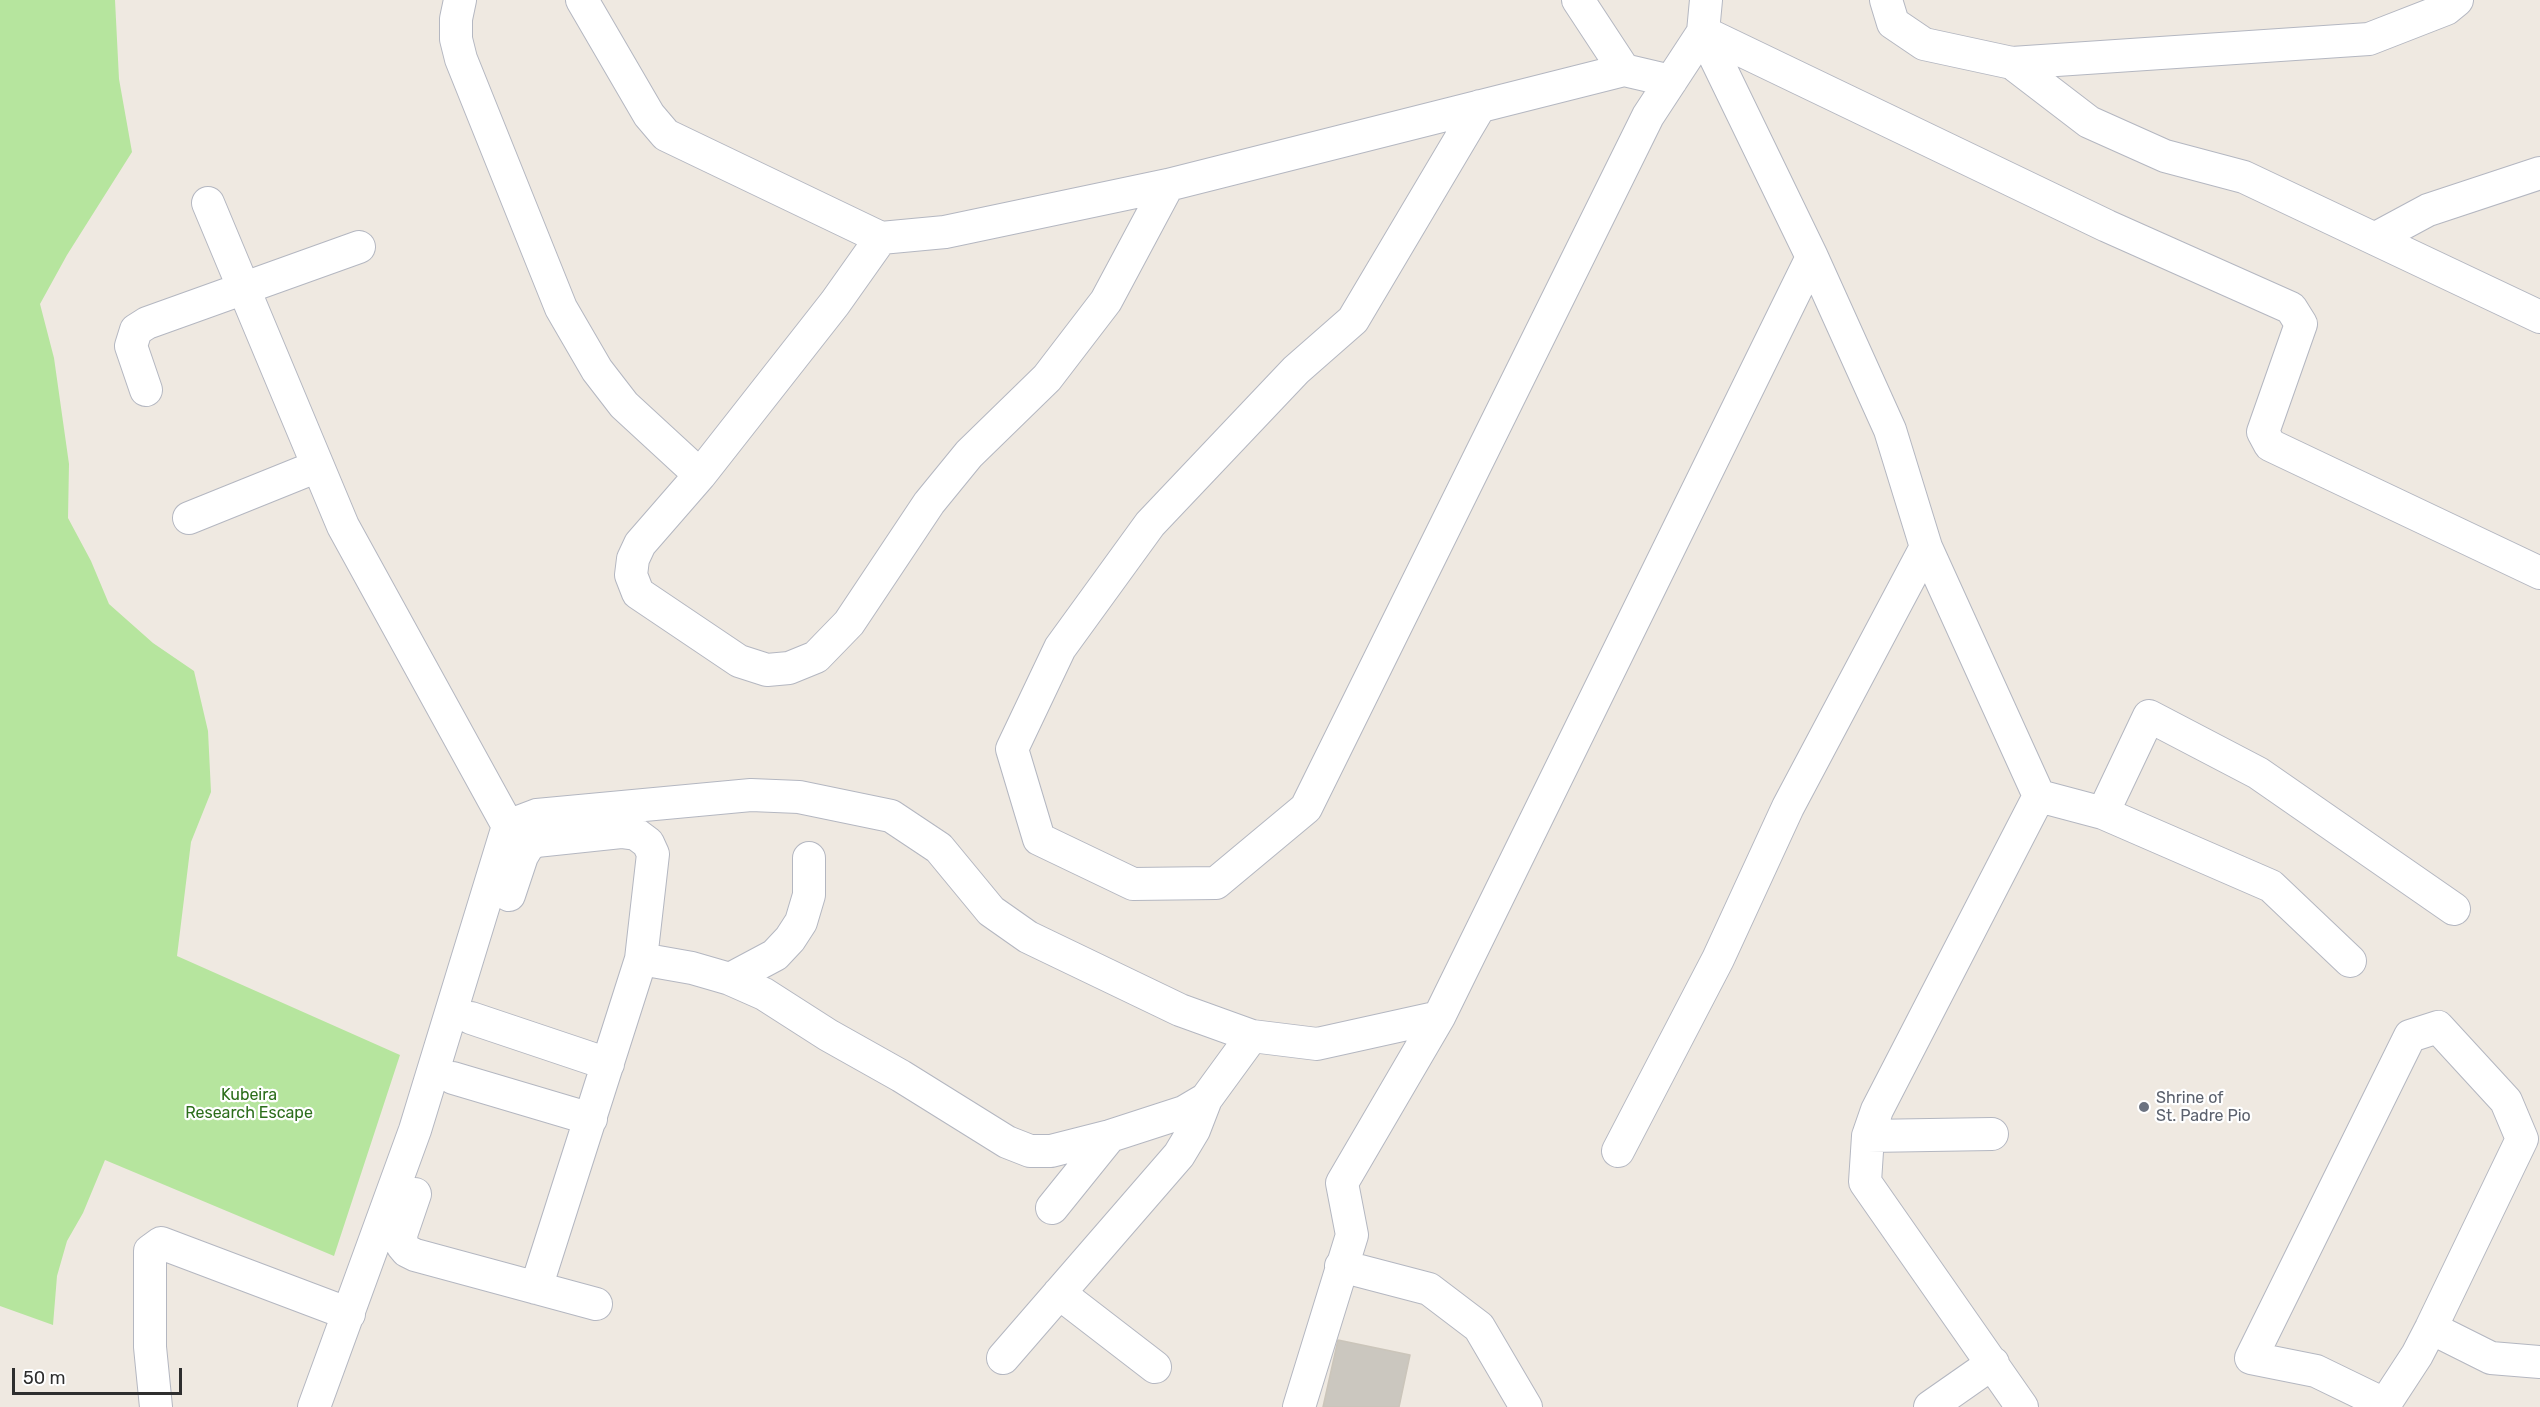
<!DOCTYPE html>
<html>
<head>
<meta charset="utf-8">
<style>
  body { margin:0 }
  #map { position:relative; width:2540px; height:1407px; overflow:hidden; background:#efe9e1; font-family:Rubik,sans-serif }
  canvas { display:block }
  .scale { position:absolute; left:12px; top:1368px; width:170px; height:27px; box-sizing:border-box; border:3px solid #2e2e2e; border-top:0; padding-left:8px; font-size:18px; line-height:21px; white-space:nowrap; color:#2e2e2e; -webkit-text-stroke:4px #fff; paint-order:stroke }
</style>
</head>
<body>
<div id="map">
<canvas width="2540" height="1407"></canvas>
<div class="scale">50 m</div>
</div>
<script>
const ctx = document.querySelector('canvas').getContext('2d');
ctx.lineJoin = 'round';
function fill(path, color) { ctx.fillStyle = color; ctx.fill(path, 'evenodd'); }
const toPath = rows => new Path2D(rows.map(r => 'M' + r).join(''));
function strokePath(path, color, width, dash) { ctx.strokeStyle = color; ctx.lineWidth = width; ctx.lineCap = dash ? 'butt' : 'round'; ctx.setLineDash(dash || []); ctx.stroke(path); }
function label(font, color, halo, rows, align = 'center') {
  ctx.font = font + ' Rubik,sans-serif'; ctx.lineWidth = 4.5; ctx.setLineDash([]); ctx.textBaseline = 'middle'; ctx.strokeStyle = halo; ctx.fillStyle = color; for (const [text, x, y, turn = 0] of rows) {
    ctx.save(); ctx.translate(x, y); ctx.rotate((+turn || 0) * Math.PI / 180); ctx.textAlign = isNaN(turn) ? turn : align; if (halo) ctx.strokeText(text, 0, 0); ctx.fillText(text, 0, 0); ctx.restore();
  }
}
fill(toPath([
  [0,0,115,0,119,79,132,152,67,255,40,304,54,358,69,464,68,518,91,561,109,604,153,643,194,671,208,731,211,792,191,842,177,956,400,1055,334,1256,105,1160,83,1213,67,1241,57,1276,53,1325,0,1306]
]), '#b6e59e');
const building = toPath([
  [1338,1340,1410,1355,1399,1407,1323,1407,1338,1340]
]);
fill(building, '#cbc7bf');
strokePath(building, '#cbc5ba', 1.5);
const minor = toPath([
  [460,0,456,19,456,39,461,59,561,308,597,370,624,405,700,475],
  [582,0,649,115,666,135,881,238,945,232,1168,185,1624,70,1671,81],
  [1578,0,1624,70],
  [1706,0,1703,32,1812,257,1890,430,1926,547,2039,796,1877,1110,1868,1136,1865,1182,2022,1407],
  [1886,0,1893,23,1924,44,2012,63,2369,39,2446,9,2457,0],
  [2012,63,2089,122,2165,156,2244,177,2540,317],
  [1480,106,1353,320,1296,370,1150,524,1060,648,1012,749,1039,839,1133,884,1216,883,1306,808,1648,116,1703,32,2107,226,2291,308,2301,324,2263,432,2270,445,2540,573],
  [208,203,343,526,508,826],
  [881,238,835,303,700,475,640,544,633,559,631,575,638,593,739,661,767,670,789,668,816,657,849,623,929,503,969,454,1047,378,1106,301,1168,185],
  [2376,238,2428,210,2540,173],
  [146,390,131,346,136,330,147,323,359,247],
  [189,518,318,466],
  [2039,796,2103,813,2271,886,2350,961],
  [2103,813,2149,716,2258,773,2454,909],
  [509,895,522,856,528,846,536,841,621,832,636,834,648,843,653,854,641,959,536,1288],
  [641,959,692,968,730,979,764,994,828,1035,901,1076,1007,1142,1030,1151,1051,1151,1110,1136,1184,1112,1206,1099,1252,1036],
  [730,979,775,955,790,939,801,922,809,895,809,858],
  [471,1018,608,1064],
  [453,1078,591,1119],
  [1868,1136,1992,1134],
  [1618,1151,1718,959,1788,807,1926,547],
  [415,1194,401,1235,402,1245,407,1251,415,1255,596,1304],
  [1052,1208,1110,1136],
  [1341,1266,1429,1289,1479,1327,1526,1407],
  [1059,1293,1155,1367],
  [2431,1328,2491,1358,2540,1362],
  [1003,1358,1179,1155,1194,1130,1206,1099],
  [156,1407,150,1347,150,1251,161,1243,349,1314],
  [314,1407,415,1130,508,826,537,815,751,795,799,797,891,816,939,848,991,911,1028,937,1180,1010,1252,1036,1317,1044,1439,1017,1812,257],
  [1299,1407,1352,1235,1342,1183,1439,1017],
  [1930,1407,1993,1363],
  [2383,1407,2417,1355,2431,1328,2522,1139,2506,1101,2438,1027,2410,1036,2251,1358,2316,1371,2384,1404]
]);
strokePath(minor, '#b4b7c1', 34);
strokePath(minor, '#fff', 32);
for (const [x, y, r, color] of [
  [2144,1107,6,"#6b7280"]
]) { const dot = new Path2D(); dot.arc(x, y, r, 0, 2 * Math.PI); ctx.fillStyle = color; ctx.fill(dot); strokePath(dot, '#fff', 2); }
label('16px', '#2c6e1b', '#fff', [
  ["Kubeira",249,1095],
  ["Research Escape",249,1113]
]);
label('16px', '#5b616d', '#fff', [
  ["Shrine of",2156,1098],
  ["St. Padre Pio",2156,1116]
], 'left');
</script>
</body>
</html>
